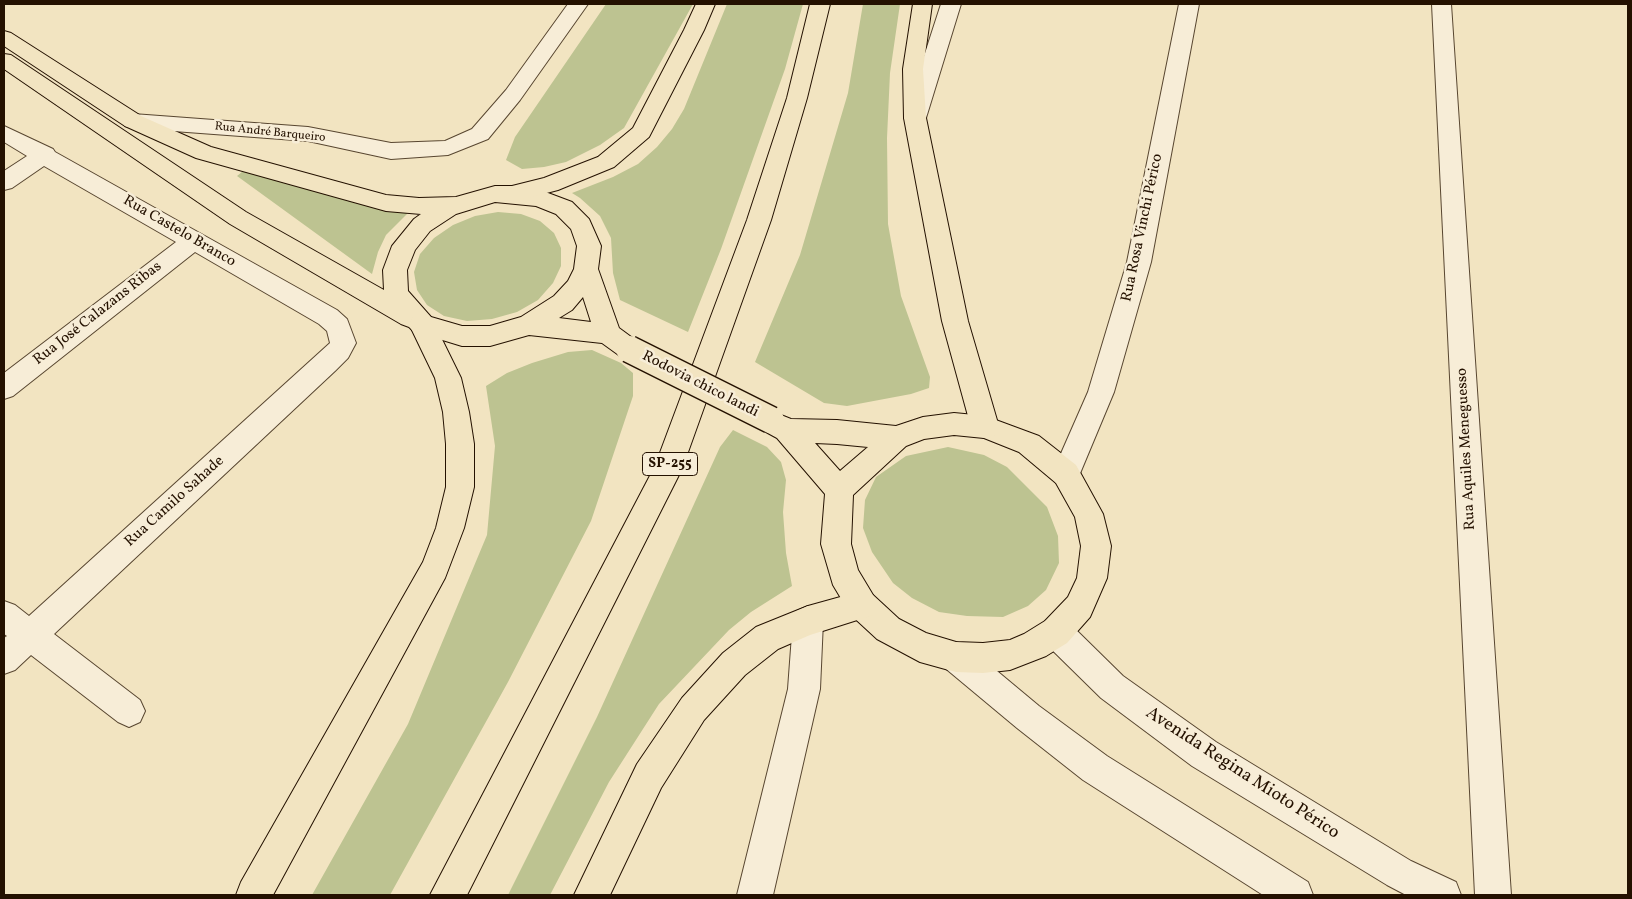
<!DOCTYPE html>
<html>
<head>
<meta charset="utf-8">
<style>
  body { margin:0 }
  #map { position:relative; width:1632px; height:899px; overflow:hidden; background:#f2e4c1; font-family:Vollkorn,serif }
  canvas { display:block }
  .frame { position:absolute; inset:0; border:5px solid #241100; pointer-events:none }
</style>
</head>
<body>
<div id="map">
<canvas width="1632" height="899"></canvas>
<div class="frame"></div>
</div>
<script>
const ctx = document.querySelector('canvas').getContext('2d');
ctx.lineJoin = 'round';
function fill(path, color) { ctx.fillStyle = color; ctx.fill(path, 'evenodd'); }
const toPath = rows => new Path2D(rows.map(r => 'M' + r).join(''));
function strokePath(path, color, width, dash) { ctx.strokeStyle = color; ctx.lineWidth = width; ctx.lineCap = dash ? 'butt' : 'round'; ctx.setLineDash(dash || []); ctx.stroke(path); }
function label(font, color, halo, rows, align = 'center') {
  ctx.font = font + ' Vollkorn,serif'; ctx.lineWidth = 5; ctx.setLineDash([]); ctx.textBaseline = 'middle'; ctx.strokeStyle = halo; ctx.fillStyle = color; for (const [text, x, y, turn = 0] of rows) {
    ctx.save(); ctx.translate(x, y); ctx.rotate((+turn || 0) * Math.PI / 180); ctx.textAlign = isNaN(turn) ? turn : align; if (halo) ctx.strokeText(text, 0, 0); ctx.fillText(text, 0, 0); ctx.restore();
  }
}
fill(toPath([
  [606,4,693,4,624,128,600,145,566,162,544,167,522,169,506,160,515,137],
  [727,4,803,4,785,69,721,249,688,332,620,300,613,273,611,238,600,216,580,198,572,193,613,177,638,164,657,147,672,129,684,109],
  [863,4,900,4,890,73,887,138,888,224,901,296,930,377,929,388,911,394,847,406,824,403,755,362,800,255,848,93],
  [248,167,356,202,408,213,386,235,378,252,372,274,237,176],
  [498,212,521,214,540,221,554,233,561,248,561,266,553,283,538,300,517,312,492,319,467,321,444,316,427,305,417,290,414,272,420,254,434,238,453,225,475,216],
  [592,350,621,363,633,373,633,396,591,521,508,682,390,895,312,895,408,724,487,535,495,446,486,386,507,373,532,363,568,352],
  [733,430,767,447,781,462,786,480,783,512,786,553,792,586,751,612,729,630,659,704,609,782,550,895,508,895,597,717,720,447],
  [948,447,984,455,1007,467,1047,507,1058,536,1059,563,1046,590,1028,606,1003,617,967,616,939,612,912,598,893,583,872,552,863,528,865,500,876,477,906,456]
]), '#bdc391');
const minor = toPath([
  [568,4,588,4,520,100,488,139,448,155,391,159,308,141,133,128,125,126,122,121,125,116,133,114,308,127,391,143,445,141,472,129,506,90,568,4],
  [941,4,961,4,926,118,923,123,915,125,907,123,904,118,941,4],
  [1179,4,1199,4,1151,262,1114,392,1076,483,1066,486,1056,483,1052,474,1088,392,1127,262,1179,4],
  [1432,4,1451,4,1511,895,1475,895,1432,4],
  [4,126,53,149,55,152,337,310,347,319,356,343,348,358,335,371,54,634,140,700,145,711,140,722,129,727,118,722,31,655,15,670,4,674,4,638,7,636,4,634,4,601,15,605,29,616,330,343,327,331,319,324,195,252,13,396,4,399,4,373,176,242,44,166,12,188,4,190,4,171,27,156,4,142,4,126],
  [808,606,819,611,823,621,820,689,773,895,737,895,788,689,793,621,797,611,808,606],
  [1056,617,1067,621,1123,676,1216,742,1411,861,1456,882,1461,895,1406,895,1387,885,1192,766,1101,698,1045,643,1041,632,1045,621,1056,617],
  [956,642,967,646,1039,706,1107,756,1308,882,1313,895,1263,895,1083,780,1017,728,945,668,940,657,945,646,956,642]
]);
const major = toPath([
  [4,31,11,33,141,116,211,147,386,195,419,198,456,197,495,186,512,186,540,190,572,202,589,219,601,246,598,269,619,328,638,342,642,349,638,356,629,359,620,356,602,343,529,335,490,346,462,346,413,331,409,327,401,324,230,224,4,69,4,54,11,55,246,212,384,290,383,270,392,246,414,219,421,214,386,211,196,158,125,126,4,46,4,31],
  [495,202,536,206,556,214,571,229,577,246,574,269,568,281,554,296,521,317,490,326,462,326,431,317,408,291,407,270,415,250,430,231,456,214,495,202],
  [583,297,591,322,559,318,572,310,583,297],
  [776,413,791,419,837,420,896,426,923,417,954,413,985,416,1039,436,1076,465,1103,514,1111,546,1107,578,1090,617,1067,643,1046,656,1010,670,983,673,956,672,920,662,877,639,851,615,833,585,821,544,825,494,777,438,766,432,762,424,766,416,776,413],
  [954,435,984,438,1019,452,1056,483,1075,517,1081,546,1077,578,1068,597,1045,621,1024,634,1010,640,983,643,956,642,926,633,899,619,873,595,858,570,851,544,853,495,906,446,924,439,954,435],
  [815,443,837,444,868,447,840,471,815,443]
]);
const highway = toPath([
  [696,4,715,4,704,30,649,137,614,167,558,190,512,202,504,200,501,194,504,188,544,178,598,157,633,128,684,30,696,4],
  [810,4,830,4,807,98,771,220,682,469,467,895,430,895,655,466,747,220,787,98,810,4],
  [913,4,932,4,923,69,926,118,968,321,999,427,995,435,985,438,975,435,971,427,942,321,904,118,903,69,913,4],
  [422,314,431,317,461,378,469,412,474,444,474,487,464,528,445,578,273,895,236,895,241,882,423,562,436,528,446,487,446,444,443,412,435,378,409,324,413,317,422,314],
  [862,591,873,595,877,605,873,615,810,635,778,649,745,675,704,720,661,788,610,895,574,895,637,764,682,698,723,653,756,627,808,606,862,591]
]);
strokePath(minor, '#584630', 2);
strokePath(major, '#241100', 2);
strokePath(highway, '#241100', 2);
fill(minor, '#f7edd7');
fill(major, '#f2e4c1');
fill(highway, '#f2e4c1');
const majorBridge = toPath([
  [629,349,771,420]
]);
strokePath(majorBridge, '#241100', 29, []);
strokePath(majorBridge, '#f2e4c1', 26);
label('12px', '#241100', '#f7edd7', [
  ["Rua André Barqueiro",270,133,6]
]);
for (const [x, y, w] of [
  [670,464,55]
]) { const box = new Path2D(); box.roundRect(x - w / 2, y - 11.5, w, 23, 4); ctx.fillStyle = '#f7edd7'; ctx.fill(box); strokePath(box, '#241100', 1); }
label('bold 14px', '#241100', null, [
  ["SP-255",670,464]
]);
label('15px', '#241100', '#f7edd7', [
  ["Rua Rosa Vinchi Périco",1143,228,-78],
  ["Rua Castelo Branco",179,232,30],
  ["Rua José Calazans Ribas",98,314,-38],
  ["Rodovia chico landi",700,385,27],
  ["Rua Aquiles Meneguesso",1467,449,-93],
  ["Rua Camilo Sahade",175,502,-42]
]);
label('18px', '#241100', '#f7edd7', [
  ["Avenida Regina Mioto Périco",1242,774,33]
]);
</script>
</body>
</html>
